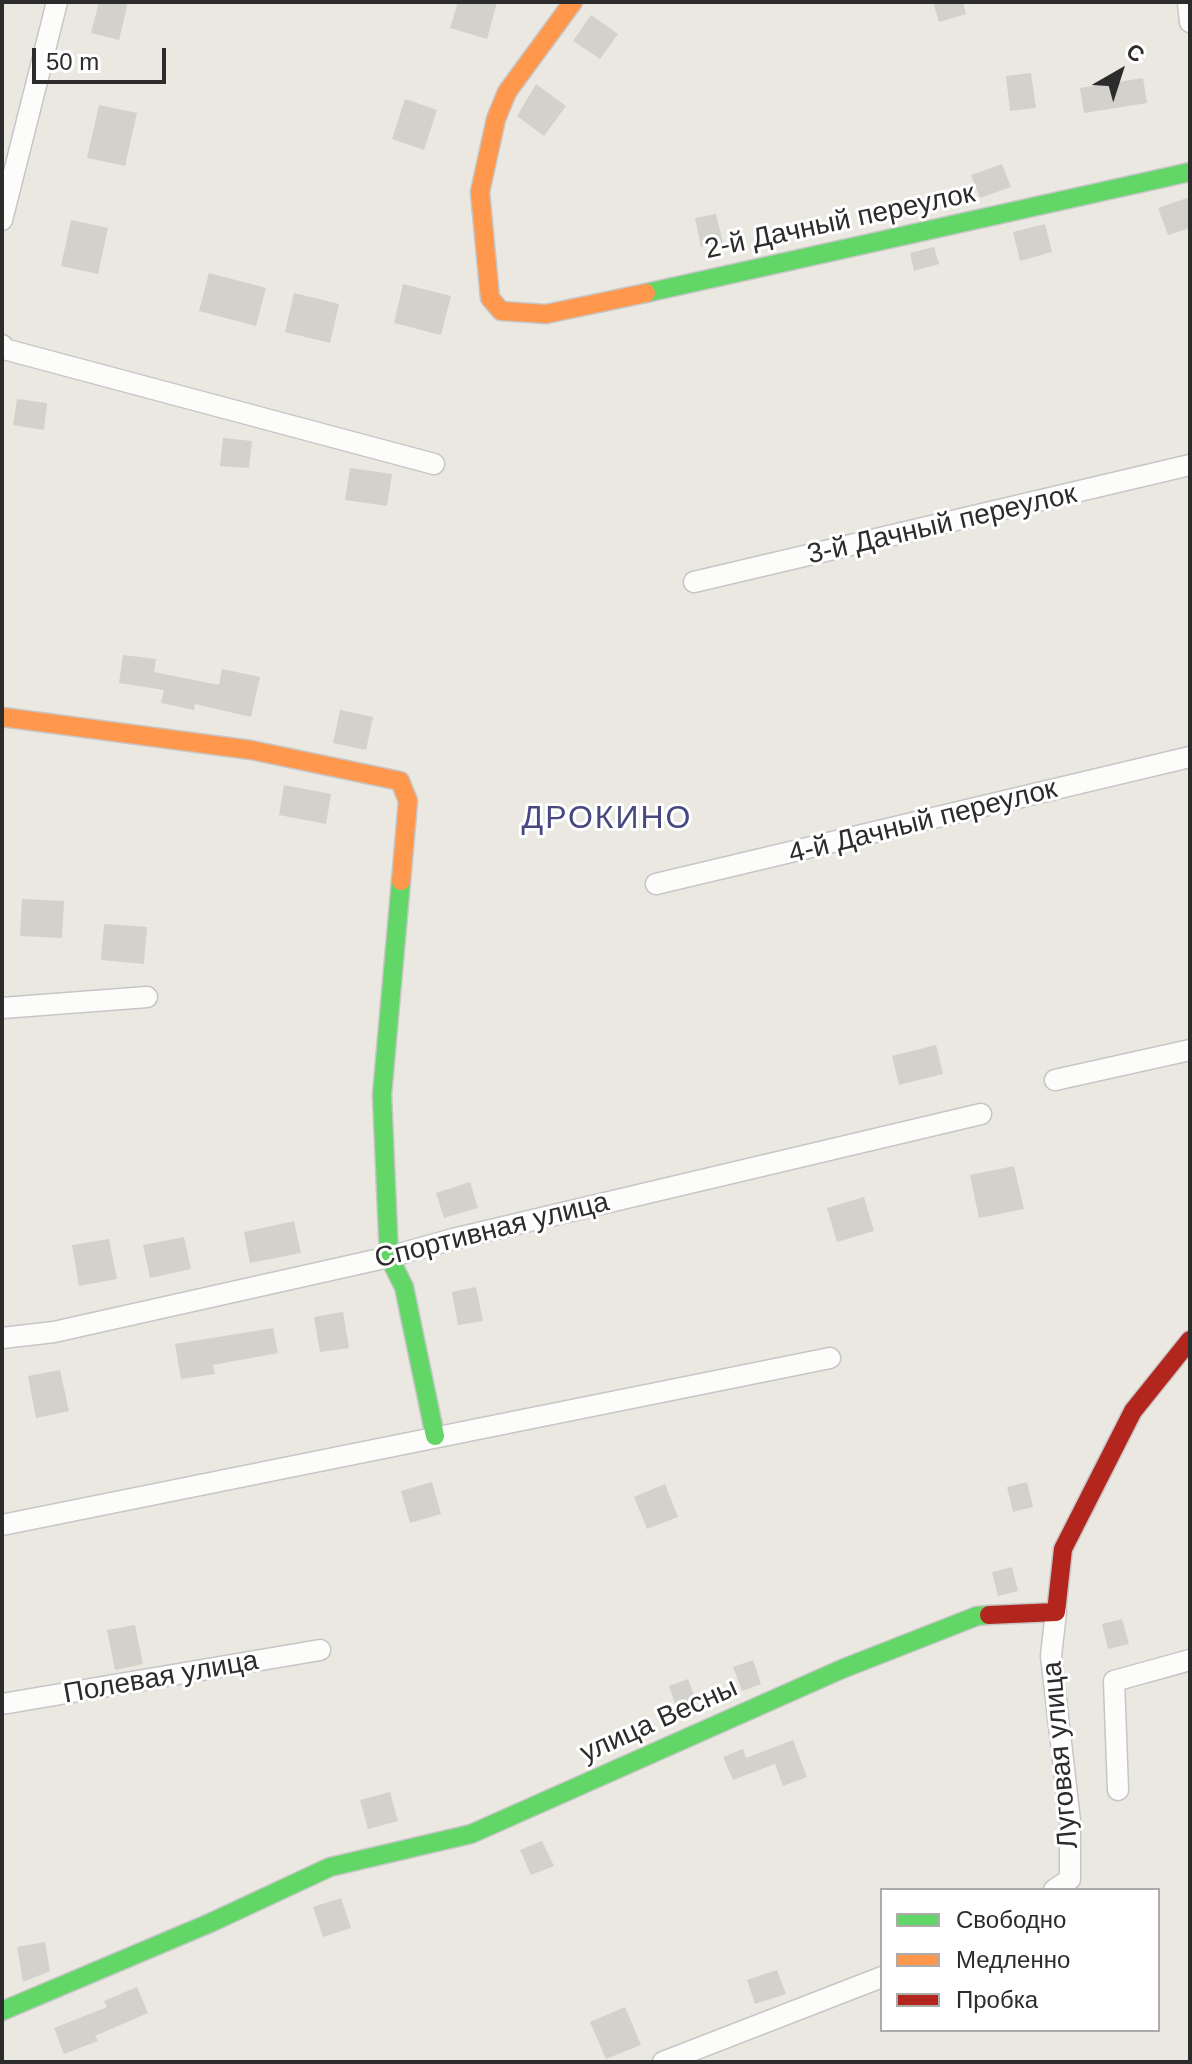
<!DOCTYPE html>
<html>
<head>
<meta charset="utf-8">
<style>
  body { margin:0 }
  #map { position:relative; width:1192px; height:2064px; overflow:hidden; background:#eae8e1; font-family:Arial,sans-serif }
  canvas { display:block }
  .frame { position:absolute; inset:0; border:4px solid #2c2c2c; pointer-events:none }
  .legend { position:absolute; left:880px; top:1888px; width:280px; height:144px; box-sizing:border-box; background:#fff; border:2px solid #ababab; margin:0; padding:10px 14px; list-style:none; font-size:24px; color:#2c2c2c }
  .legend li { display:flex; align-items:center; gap:16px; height:40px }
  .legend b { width:40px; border:2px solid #ababab }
  .north { position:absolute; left:1080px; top:32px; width:80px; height:80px; -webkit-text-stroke:6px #fff; paint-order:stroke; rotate:39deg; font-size:22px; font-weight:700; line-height:32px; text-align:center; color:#2c2c2c }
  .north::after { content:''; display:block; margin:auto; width:28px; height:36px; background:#2c2c2c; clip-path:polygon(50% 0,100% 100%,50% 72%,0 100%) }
  .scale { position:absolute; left:32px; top:48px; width:134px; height:36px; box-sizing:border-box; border:4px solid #2c2c2c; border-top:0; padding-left:10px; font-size:24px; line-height:28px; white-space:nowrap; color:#2c2c2c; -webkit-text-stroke:6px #fff; paint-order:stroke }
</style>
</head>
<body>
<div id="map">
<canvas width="1192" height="2064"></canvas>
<div class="frame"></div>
<ul class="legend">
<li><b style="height:10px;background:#63d668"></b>Свободно</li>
<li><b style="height:10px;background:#ff974d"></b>Медленно</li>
<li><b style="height:10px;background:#b3261e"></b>Пробка</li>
</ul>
<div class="north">С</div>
<div class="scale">50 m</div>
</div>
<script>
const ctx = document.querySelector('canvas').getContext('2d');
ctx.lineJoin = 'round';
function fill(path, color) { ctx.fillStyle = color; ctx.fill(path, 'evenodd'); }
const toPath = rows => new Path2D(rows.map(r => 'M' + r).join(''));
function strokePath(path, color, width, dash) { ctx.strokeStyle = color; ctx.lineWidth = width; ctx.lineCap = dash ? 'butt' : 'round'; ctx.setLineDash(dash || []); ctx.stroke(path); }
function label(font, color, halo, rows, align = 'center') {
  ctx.font = font + ' Arial,sans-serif'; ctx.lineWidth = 6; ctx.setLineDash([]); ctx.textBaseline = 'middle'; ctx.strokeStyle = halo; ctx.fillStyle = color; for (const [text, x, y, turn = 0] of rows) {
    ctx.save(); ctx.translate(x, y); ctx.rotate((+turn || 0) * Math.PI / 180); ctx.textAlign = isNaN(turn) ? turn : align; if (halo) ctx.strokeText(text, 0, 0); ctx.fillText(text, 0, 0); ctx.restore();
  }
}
fill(toPath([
  [99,2,128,2,119,40,91,33],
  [458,2,497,2,487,39,450,28],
  [933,2,963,2,966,14,939,22],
  [591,15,618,34,600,59,573,41],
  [1031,73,1036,108,1010,111,1006,76],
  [1143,78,1147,103,1084,113,1080,88],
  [536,84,566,106,544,136,517,116],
  [405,99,437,110,424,150,392,139],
  [99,105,137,113,125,166,87,158],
  [1002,164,1011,187,980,198,971,175],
  [1190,197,1190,228,1168,235,1158,208],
  [716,214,723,243,701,247,695,218],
  [71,220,108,228,98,274,61,266],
  [1045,224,1052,252,1020,261,1013,232],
  [934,247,939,264,914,271,910,253],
  [209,273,266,288,256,326,199,311],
  [403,284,451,296,441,335,394,323],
  [294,293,339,304,330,343,285,332],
  [17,399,47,403,44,430,13,425],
  [223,438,252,441,249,468,220,466],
  [350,468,392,474,387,506,345,500],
  [123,655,156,659,154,672,219,685,222,669,260,677,251,717,195,704,194,710,161,703,164,690,119,683],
  [340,710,373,717,366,750,333,743],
  [284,785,331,794,326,824,279,815],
  [22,899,64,901,62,938,20,936],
  [104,924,147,927,144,964,101,960],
  [936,1045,943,1074,899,1085,892,1056],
  [1014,1166,1024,1209,979,1218,970,1175],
  [470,1182,478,1208,444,1218,436,1193],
  [864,1197,874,1231,837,1242,827,1208],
  [294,1221,301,1253,250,1263,244,1232],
  [184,1237,191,1269,150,1278,143,1245],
  [109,1239,117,1279,79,1286,72,1245],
  [476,1287,483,1321,458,1325,452,1292],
  [343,1312,349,1348,320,1352,314,1317],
  [273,1328,278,1353,213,1365,215,1374,181,1379,175,1344],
  [60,1370,69,1411,36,1418,28,1376],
  [432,1482,441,1514,410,1523,401,1491],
  [1027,1482,1033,1507,1013,1512,1007,1487],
  [665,1484,678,1517,647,1529,634,1497],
  [1012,1567,1018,1591,998,1596,992,1572],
  [1122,1619,1129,1644,1108,1649,1102,1624],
  [135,1625,143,1664,115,1670,107,1630],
  [753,1660,761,1684,742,1691,733,1667],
  [688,1679,697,1703,677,1710,669,1686],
  [793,1740,807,1777,783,1786,775,1764,733,1780,723,1757,743,1749,746,1758],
  [390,1792,398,1821,368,1829,360,1800],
  [542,1841,554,1866,531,1875,520,1850],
  [341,1898,351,1928,323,1937,313,1907],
  [45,1942,50,1971,23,1982,17,1947],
  [777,1970,786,1994,755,2004,747,1980],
  [137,1987,148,2013,95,2036,98,2041,64,2054,54,2028,107,2007,104,2001],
  [625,2007,641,2045,606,2059,590,2022]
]), '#d2d1cc');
const street = toPath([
  [1188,2,1190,22],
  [2,220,57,2],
  [2,345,4,349,434,464],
  [694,582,1190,465],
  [656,884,1190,757],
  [2,1008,147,997],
  [1055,1080,1190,1050],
  [2,1338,54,1332,389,1257,453,1239,981,1114],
  [2,1525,830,1358],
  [2,1704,320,1650],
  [1118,1790,1114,1681,1190,1660],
  [1054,1890,1070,1879,1070,1821,1051,1656,1056,1612],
  [663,2062,882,1977]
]);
const fast = toPath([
  [646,293,1190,172],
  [401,881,382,1095,389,1257,404,1287,435,1436],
  [2,2011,210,1923,330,1867,471,1834,842,1669,977,1616,989,1615]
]);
const slow = toPath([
  [573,2,507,92,496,119,480,192,490,298,501,311,546,314,646,293],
  [2,717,251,750,400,781,408,801,401,881]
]);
const jam = toPath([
  [989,1615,1056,1612,1063,1549,1133,1411,1190,1340]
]);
strokePath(street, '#c7c6c7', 23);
strokePath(fast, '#c7c6c7', 21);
strokePath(slow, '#c7c6c7', 21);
strokePath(jam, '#c7c6c7', 21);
strokePath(street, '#fcfcfa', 20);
strokePath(fast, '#63d668', 18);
strokePath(slow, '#ff974d', 18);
strokePath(jam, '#b3261e', 18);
label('28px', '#2c2c2c', '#fff', [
  ["2-й Дачный переулок",840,222,-12],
  ["3-й Дачный переулок",942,525,-13],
  ["4-й Дачный переулок",923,822,-14],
  ["Спортивная улица",492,1231,-14],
  ["Полевая улица",161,1678,-10],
  ["улица Весны",659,1721,-24],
  ["Луговая улица",1061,1755,-95]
]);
ctx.letterSpacing = '2px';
label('32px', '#484880', '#fff', [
  ["ДРОКИНО",607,819]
]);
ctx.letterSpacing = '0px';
</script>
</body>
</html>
